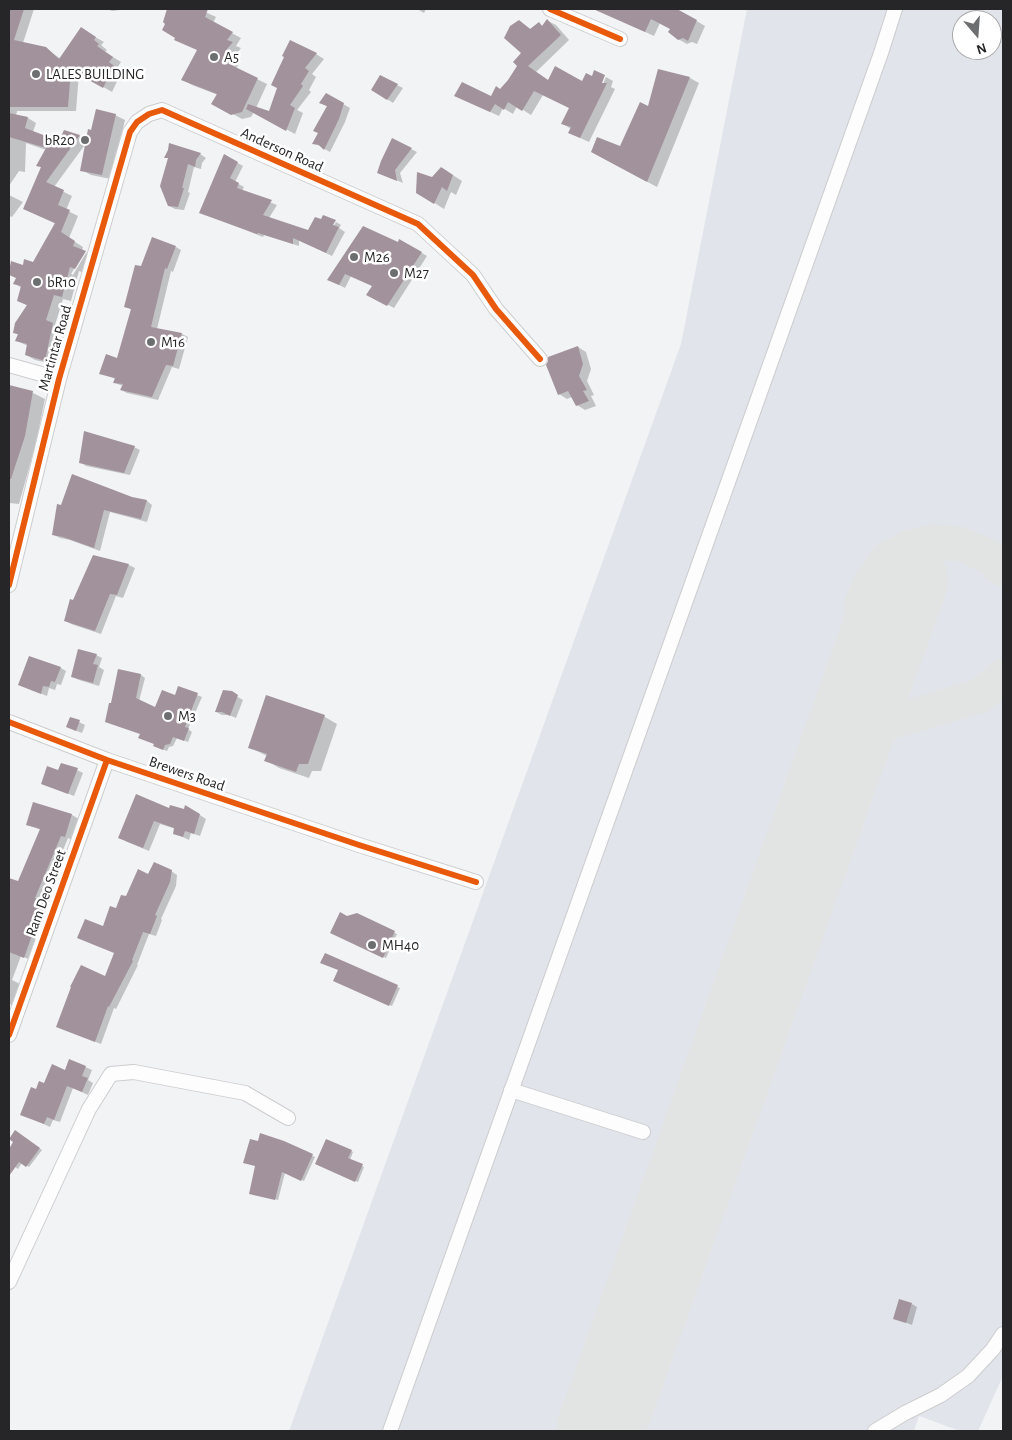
<!DOCTYPE html>
<html>
<head>
<meta charset="utf-8">
<style>
  body { margin:0 }
  #map { position:relative; width:1012px; height:1440px; overflow:hidden; background:#f2f3f5; font-family:"Alegreya Sans",sans-serif }
  canvas { display:block }
  .frame { position:absolute; inset:0; border:10px solid #262628; pointer-events:none }
  .north { position:absolute; left:952px; top:10px; width:50px; height:50px; box-sizing:border-box; background:#fff; border:1px solid #a8a8a9; border-radius:50%; rotate:162deg; font-size:14px; font-weight:700; line-height:20px; text-align:center; color:#262628 }
  .north::after { content:''; display:block; margin:auto; width:18px; height:22px; background:#6d6e70; clip-path:polygon(50% 0,100% 100%,50% 72%,0 100%) }
</style>
</head>
<body>
<div id="map">
<canvas width="1012" height="1440"></canvas>
<div class="frame"></div>
<div class="north">N</div>
</div>
<script>
const ctx = document.querySelector('canvas').getContext('2d');
ctx.lineJoin = 'round';
function fill(path, color) { ctx.fillStyle = color; ctx.fill(path, 'evenodd'); }
const toPath = rows => new Path2D(rows.map(r => 'M' + r).join(''));
function strokePath(path, color, width, dash) { ctx.strokeStyle = color; ctx.lineWidth = width; ctx.lineCap = dash ? 'butt' : 'round'; ctx.setLineDash(dash || []); ctx.stroke(path); }
function label(font, color, halo, rows, align = 'center') {
  ctx.font = font + ' "Alegreya Sans",sans-serif'; ctx.lineWidth = 5; ctx.setLineDash([]); ctx.textBaseline = 'middle'; ctx.strokeStyle = halo; ctx.fillStyle = color; for (const [text, x, y, turn = 0] of rows) {
    ctx.save(); ctx.translate(x, y); ctx.rotate((+turn || 0) * Math.PI / 180); ctx.textAlign = isNaN(turn) ? turn : align; if (halo) ctx.strokeText(text, 0, 0); ctx.fillText(text, 0, 0); ctx.restore();
  }
}
fill(toPath([
  [747,9,1003,9,1003,1376,978,1431,960,1431,919,1416,914,1431,289,1431,681,344],
  [962,20,992,20,992,50,962,50]
]), '#e2e4eb');
fill(toPath([
  [9,9,34,9,23,43,45,48,61,59,81,29,104,42,101,45,107,50,105,52,121,62,117,68,122,71,112,92,79,73,76,111,17,111,16,116,28,118,36,123,33,132,59,142,64,131,80,136,87,141,92,131,115,115,125,120,111,179,91,175,82,170,87,142,54,187,72,196,66,210,78,216,69,238,83,247,82,251,84,252,71,274,73,275,86,253,93,257,84,273,79,271,71,301,63,299,55,325,61,329,53,364,35,360,26,355,28,346,17,341,19,335,15,333,28,306,19,301,22,288,15,284,24,266,34,263,56,224,24,209,42,168,37,165,46,150,26,143,25,172,19,171,9,186],
  [108,9,127,9,112,11],
  [169,9,199,9,216,17,213,23,241,38,236,46,241,48,236,55,241,59,236,69,267,84,256,108,270,113,279,88,316,54,324,59,312,74,316,77,309,90,311,92,297,110,303,113,295,134,254,112,251,117,242,119,213,103,218,95,192,85,183,80,198,50,176,38,166,23,166,15],
  [417,9,426,9,424,13],
  [598,9,663,9,674,14,676,9,705,26,697,44,692,42,687,44,678,39,671,29,660,23,654,36,606,14],
  [519,21,532,30,539,24,543,26,548,21,556,25,569,40,536,72,549,81,582,83,601,89,606,77,613,81,611,87,615,89,589,142,578,137,571,129,563,124,570,108,543,95,531,115,517,106,513,114,503,108,499,116,464,100,492,98,509,81,518,66,523,53],
  [659,71,690,78,699,83,657,187,601,157,620,148,649,108],
  [397,85,403,88,393,103,373,90],
  [326,94,350,108,345,122,330,152,314,143,319,133,328,107,321,103],
  [170,144,200,154,206,158,202,163,201,169,194,167,188,192,190,193,184,210,175,209,169,206,169,159,166,157],
  [411,149,417,152,400,173,403,183,385,175],
  [225,156,243,166,235,182,244,187,242,191,277,205,269,218,308,231,331,231,336,222,341,225,339,228,345,232,332,256,299,240,299,246,264,235,263,237,207,215],
  [442,168,462,181,456,195,451,192,444,209,417,192],
  [9,195,23,202,12,217,9,216],
  [400,240,427,256,394,308,368,294,373,286,351,276,345,288,329,280,398,243],
  [176,247,181,250,173,272,171,271,157,329,182,334,188,337,179,369,172,367,158,400,127,393,121,390,123,386,115,383,116,379,107,376,101,373,118,359,132,310,125,306,141,268],
  [578,347,586,352,591,369,587,381,594,395,591,396,596,406,585,410,577,405,572,397,567,399,559,394],
  [9,386,33,393,45,399,36,443,19,504,9,503],
  [134,447,140,450,130,475,86,466,80,462],
  [132,498,147,501,152,505,147,522,110,512,100,551,70,540,60,538,54,535,58,506],
  [94,557,129,565,135,568,123,598,116,596,101,634,71,624,65,620],
  [96,655,102,658,99,667,104,670,99,686,79,680,73,677],
  [61,668,66,671,61,685,57,684,55,690,49,688,47,696,20,685],
  [119,670,141,675,145,678,139,701,155,708,176,696,179,688,202,697,188,729,192,732,188,742,177,738,173,746,169,747,167,751,159,748,141,734,112,705],
  [231,693,243,700,236,718,229,715,222,715,216,712],
  [267,697,325,717,337,724,321,771,312,771,309,778,279,768,266,760,267,756,249,747],
  [71,718,85,725,82,733,74,730],
  [77,770,83,773,74,796,42,783,59,772],
  [34,804,72,815,79,819,72,840,68,838,42,901,50,906,31,960,21,956,12,980,22,985,14,1006,9,1004,9,879,19,883,41,830,28,824],
  [186,806,206,819,200,836,191,833,189,840,174,833,176,829,160,824,149,851,125,841,170,810,184,811],
  [171,871,177,875,176,886,161,919,162,920,156,936,149,934,137,965,138,965,116,1009,114,1008,101,1044,58,1027,105,978,116,953,104,928,116,910,126,898,149,876],
  [357,915,397,934,386,958,331,933,347,917],
  [326,955,400,988,392,1006,337,982,339,970],
  [70,1060,92,1070,88,1080,93,1083,88,1095,73,1088,60,1122,53,1120,50,1127,22,1114,37,1090,65,1072],
  [15,1132,42,1150,29,1167,22,1163,18,1169,9,1163,9,1151,15,1142],
  [258,1142,284,1142,315,1157,304,1181,285,1173,278,1200,253,1194],
  [351,1151,353,1152,350,1160,364,1167,358,1182,319,1165],
  [912,1304,917,1307,912,1325,894,1318]
]), '#0003');
strokePath(toPath([
  [874,664,865,646,861,627,861,605,871,583,886,564,908,548,931,542,960,544,986,555,1003,569],
  [838,765,861,740,885,724,979,696,999,681,1003,676]
]), '#e2e4e4', 35);
strokePath(toPath([
  [600,1431,904,580]
]), '#e2e4e4', 88);
fill(toPath([
  [9,9,24,9,14,40,46,47,59,59,81,27,96,37,94,40,99,44,97,46,113,57,109,62,114,66,103,88,71,70,68,107,9,107],
  [167,9,208,9,205,17,233,32,227,40,233,42,227,49,232,52,227,63,258,78,242,112,231,115,211,104,217,94,181,80,197,50,174,40,175,38,162,30,165,24,163,22],
  [593,9,677,9,697,20,688,41,683,38,678,40,668,32,670,29,651,19,645,32],
  [547,19,561,35,528,66,548,80,555,66,582,81,586,73,592,76,594,70,605,75,602,83,607,83,580,138,568,133,571,127,561,124,569,108,534,91,522,111,508,102,504,110,495,104,490,112,454,96,462,82,491,96,496,86,500,89,508,80,517,66,513,62,521,53,504,38,510,26,519,20,530,29,539,22,542,26],
  [290,40,317,53,305,68,309,71,301,84,303,86,290,105,295,108,286,131,246,109,248,104,269,111,277,88,271,85,284,57,282,56],
  [658,69,690,77,647,182,591,152,597,137,620,146,640,102,648,106],
  [380,75,398,84,387,100,371,90],
  [326,93,344,103,339,119,324,150,319,145,312,144,318,133,313,131,327,106,319,103],
  [96,109,116,114,102,175,80,171,88,129,91,130],
  [9,113,28,117,25,128,59,141,64,130,80,135,46,182,64,190,58,205,70,210,61,232,75,241,73,246,86,251,75,269,70,267,62,297,54,295,46,320,53,323,45,361,25,355,27,344,15,341,18,334,13,333,15,323,27,305,17,301,21,286,13,284,16,278,9,275,9,271,11,261,23,265,24,259,33,262,55,223,23,209,41,167,36,166,46,148,9,137],
  [392,138,412,148,395,170,397,181,377,173,381,161],
  [169,143,201,153,196,160,195,167,188,164,182,188,184,188,178,207,168,206,160,186,168,158,164,158,168,150],
  [224,154,238,162,230,178,239,183,237,188,272,200,263,215,308,230,315,217,321,219,323,215,336,220,333,225,339,227,326,253,293,238,293,244,258,233,257,234,199,213],
  [441,167,453,175,447,191,442,187,434,204,416,193,417,172,432,177],
  [363,226,398,242,399,239,422,252,387,306,366,295,372,286,345,274,339,285,327,280],
  [152,237,176,246,167,269,165,268,151,327,182,333,173,366,166,365,152,397,120,390,123,384,113,383,115,378,99,374,106,354,117,358,131,309,124,307,135,265,141,266],
  [578,346,583,364,579,376,587,390,583,391,589,401,576,406,568,391,558,395,546,365,548,361,548,357],
  [9,385,33,391,25,436,11,479,9,479],
  [84,431,135,446,124,473,79,463],
  [72,474,132,497,147,500,141,519,104,510,94,548,63,537,52,535,57,504,61,505],
  [93,555,129,564,117,595,110,594,95,631,64,621,70,599,73,600],
  [78,649,97,654,93,664,98,665,93,683,71,677],
  [29,656,61,667,55,682,51,681,49,687,43,686,41,694,18,685],
  [118,669,141,674,136,698,155,707,162,690,175,695,178,686,198,693,185,727,189,728,184,741,173,737,170,744,165,745,163,750,153,746,154,744,138,738,140,734,105,722,109,703,111,703],
  [223,690,232,691,238,695,230,716,222,712,215,712],
  [266,695,325,715,308,764,299,764,296,772,264,761,267,754,248,748],
  [70,717,80,720,76,731,66,727],
  [61,763,78,768,68,794,41,784,47,766,58,770],
  [136,794,169,808,170,805,184,809,185,805,200,814,194,834,185,831,183,837,173,834,174,828,154,821,143,848,118,838],
  [33,802,72,814,65,837,61,836,35,898,44,901,24,958,9,952,9,878,18,881,40,829,26,825],
  [154,862,172,870,170,882,155,915,157,916,150,934,143,932,132,960,133,961,109,1007,108,1006,95,1042,56,1027,71,987,70,987,81,965,105,976,114,953,77,938,85,919,103,926,110,906,116,908,121,895,126,896,138,869,148,874],
  [340,912,347,916,357,913,395,931,383,958,330,933],
  [325,953,398,985,389,1006,333,981,338,970,320,963],
  [69,1059,86,1066,82,1076,88,1078,82,1092,67,1086,54,1120,47,1117,44,1124,20,1115,31,1087,36,1089,39,1081,44,1083,52,1064,65,1070],
  [15,1130,40,1148,26,1167,19,1162,9,1176,9,1149,13,1142,9,1139],
  [260,1133,284,1141,313,1154,301,1181,282,1172,275,1200,249,1194,255,1166,243,1163,250,1139,258,1141],
  [326,1139,352,1150,348,1158,363,1164,355,1182,315,1164],
  [899,1299,912,1303,906,1323,893,1319]
]), '#a2929b');
const minor = toPath([
  [550,9,620,39],
  [9,365,59,379],
  [9,585,59,379,130,132,137,122,149,114,162,110,418,224,473,275,496,309,540,359],
  [9,722,107,760,359,845,476,882],
  [9,1035,107,760],
  [511,1090,643,1132],
  [9,1282,89,1109,111,1074,134,1072,245,1093,288,1118],
  [390,1431,881,53,895,9],
  [875,1431,905,1413,941,1395,968,1376,993,1349,1003,1334]
]);
strokePath(minor, '#cdcdcf', 16);
strokePath(minor, '#fdfdfe', 14);
strokePath(toPath([
  [550,9,620,39],
  [9,585,59,379,130,132,137,122,149,114,162,110,418,224,473,275,496,309,540,359],
  [9,722,107,760,359,845,476,882],
  [9,1035,107,760]
]), '#e8590c', 6);
for (const [x, y, r, color] of [
  [214,57,5,"#6d6e70"],
  [36,74,5,"#6d6e70"],
  [85,140,5,"#6d6e70"],
  [354,257,5,"#6d6e70"],
  [394,273,5,"#6d6e70"],
  [37,282,5,"#6d6e70"],
  [151,342,5,"#6d6e70"],
  [168,716,5,"#6d6e70"],
  [372,945,5,"#6d6e70"]
]) { const dot = new Path2D(); dot.arc(x, y, r, 0, 2 * Math.PI); ctx.fillStyle = color; ctx.fill(dot); strokePath(dot, '#fff', 2); }
label('15px', '#262628', '#fff', [
  ["A5",224,57],
  ["LALES BUILDING",46,74],
  ["bR20",75,140,"right"],
  ["M26",364,257],
  ["M27",404,273],
  ["bR10",47,282],
  ["M16",161,342],
  ["M3",178,716],
  ["MH40",382,945]
], 'left');
label('15px', '#262628', '#fff', [
  ["Anderson Road",282,150,24],
  ["Martintar Road",55,348,-74],
  ["Brewers Road",187,774,19],
  ["Ram Deo Street",46,893,-70]
]);
</script>
</body>
</html>
